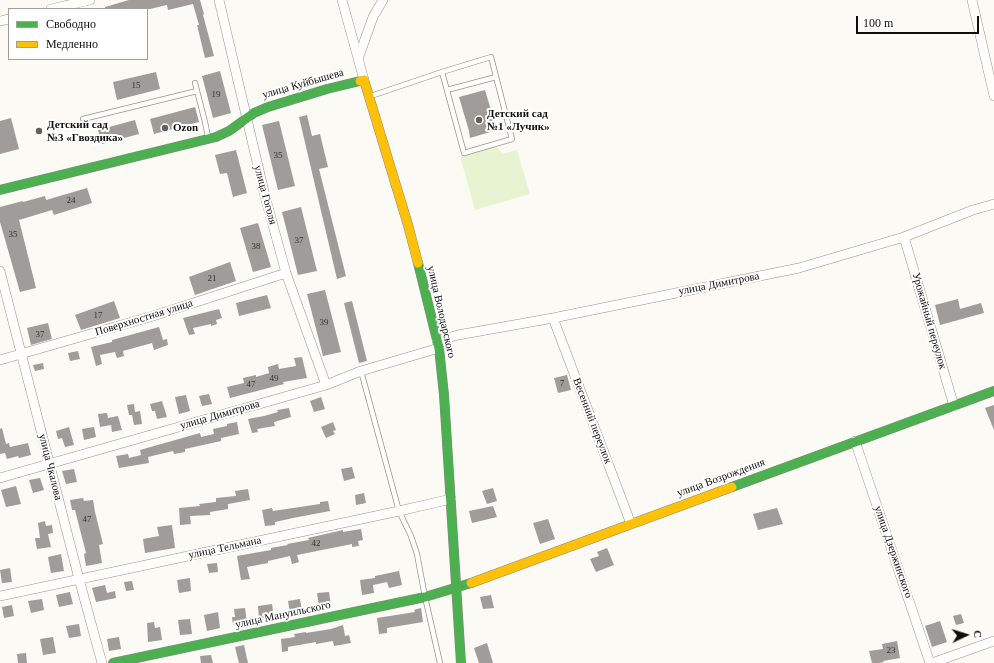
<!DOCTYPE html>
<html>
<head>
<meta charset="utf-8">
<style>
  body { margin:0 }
  #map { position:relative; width:994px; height:663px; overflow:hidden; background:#fcfaf4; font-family:Georgia,serif }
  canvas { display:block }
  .legend { position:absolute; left:8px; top:8px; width:140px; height:52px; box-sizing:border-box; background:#fff; border:1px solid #9f9f9f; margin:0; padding:5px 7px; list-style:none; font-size:12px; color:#0f0f0f }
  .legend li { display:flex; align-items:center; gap:8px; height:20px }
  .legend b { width:20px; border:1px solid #9f9f9f }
  .north { position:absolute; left:946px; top:615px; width:40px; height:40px; -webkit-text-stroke:3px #fff; paint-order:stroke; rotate:86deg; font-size:11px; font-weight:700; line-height:16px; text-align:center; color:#0f0f0f }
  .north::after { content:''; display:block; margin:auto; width:14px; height:18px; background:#0f0f0f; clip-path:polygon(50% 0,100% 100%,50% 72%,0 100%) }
  .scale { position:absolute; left:856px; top:16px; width:123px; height:18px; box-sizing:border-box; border:2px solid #0f0f0f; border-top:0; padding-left:5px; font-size:12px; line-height:14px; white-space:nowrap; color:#0f0f0f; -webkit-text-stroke:3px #fff; paint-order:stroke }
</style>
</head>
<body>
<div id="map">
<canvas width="994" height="663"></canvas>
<ul class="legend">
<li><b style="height:5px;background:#4caf50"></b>Свободно</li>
<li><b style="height:5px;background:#ffc107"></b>Медленно</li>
</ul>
<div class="north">С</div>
<div class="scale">100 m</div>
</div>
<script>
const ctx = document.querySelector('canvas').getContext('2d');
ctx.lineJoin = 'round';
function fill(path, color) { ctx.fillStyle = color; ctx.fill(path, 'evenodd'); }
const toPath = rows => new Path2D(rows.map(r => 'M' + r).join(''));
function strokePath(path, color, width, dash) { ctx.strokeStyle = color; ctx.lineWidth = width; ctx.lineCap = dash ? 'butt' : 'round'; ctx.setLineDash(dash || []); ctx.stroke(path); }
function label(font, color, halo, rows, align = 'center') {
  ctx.font = font + ' Georgia,serif'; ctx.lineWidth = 4; ctx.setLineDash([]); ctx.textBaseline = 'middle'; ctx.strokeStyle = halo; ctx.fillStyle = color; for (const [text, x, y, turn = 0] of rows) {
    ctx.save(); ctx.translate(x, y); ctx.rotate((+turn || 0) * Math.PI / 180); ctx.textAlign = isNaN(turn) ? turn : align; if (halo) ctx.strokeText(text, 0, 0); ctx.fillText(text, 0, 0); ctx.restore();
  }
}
fill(toPath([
  [494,147,498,148,502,154,517,150,530,194,475,210,460,156]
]), '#e8f3d1');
fill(toPath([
  [129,0,200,0,204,14,203,15,214,56,205,58,197,25,199,25,193,4,168,10,167,5,150,9,105,9,105,7],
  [220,71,231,113,213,118,202,76],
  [156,72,160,89,117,100,113,82],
  [485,90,497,130,470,138,469,131,459,97],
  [195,107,199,122,154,134,150,119],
  [307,115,312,136,320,134,328,167,319,169,346,276,337,279,299,117],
  [11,118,19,149,0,154,0,121],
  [135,120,139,134,102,144,98,130],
  [279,121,295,186,278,190,262,125],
  [236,150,247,193,233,197,227,173,220,174,215,155],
  [87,188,92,203,54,215,52,210,19,220,36,288,20,292,0,222,0,207,23,201,23,202,45,196,46,200],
  [301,207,317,271,298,275,282,212],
  [258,223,271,267,253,272,240,228],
  [230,262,236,281,195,295,189,277],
  [325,290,341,352,323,356,307,294],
  [267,295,271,308,239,316,236,303],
  [958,299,960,309,981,303,984,313,940,325,935,305],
  [114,301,120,318,81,330,75,315],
  [352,301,367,361,359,363,344,303],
  [219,309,222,318,216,320,217,324,211,326,211,324,193,328,195,334,189,335,183,318],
  [48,323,52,339,31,345,27,328],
  [159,327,163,340,167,339,168,345,154,350,152,343,123,351,124,356,117,358,115,352,100,355,102,364,96,366,91,347,112,342,112,340],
  [78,351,80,359,70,361,68,353],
  [302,357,307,378,283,382,284,384,230,398,227,387,244,383,243,378,256,375,256,377,269,373,268,367,278,364,279,369,296,366,294,358],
  [43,363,44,369,35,371,33,365],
  [567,375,571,390,558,393,554,378],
  [209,394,212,404,202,406,199,396],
  [186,395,190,411,179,414,175,397],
  [321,397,325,409,314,412,310,401],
  [162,401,167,417,157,419,155,411,152,411,150,404],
  [134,404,135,412,140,411,142,424,134,425,132,415,129,415,127,405],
  [994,405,994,430,985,408],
  [289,408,291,417,274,422,275,426,257,429,258,432,252,433,248,419,264,416,278,412,277,410],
  [107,413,108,418,118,416,122,430,112,432,111,425,100,427,98,414],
  [237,422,239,434,221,438,221,441,185,449,185,452,174,454,173,451,148,457,149,463,119,468,116,456,128,454,129,458,141,455,140,450,200,433,201,437,214,434,213,429,227,426,227,424],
  [333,422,336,430,333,431,335,434,326,438,321,427],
  [69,427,74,445,65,447,62,438,58,439,56,431],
  [94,427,96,437,84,440,82,429],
  [2,428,6,444,9,443,10,447,28,443,31,455,19,458,18,456,7,459,5,453,0,454,0,429],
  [352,467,355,478,344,481,341,469],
  [74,469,77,482,66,484,62,471],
  [40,478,44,490,33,493,29,480],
  [16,486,21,504,6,507,1,490],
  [493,488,497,501,487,504,482,491],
  [248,489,250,500,228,504,228,509,210,512,210,515,190,516,191,524,180,525,179,508,200,506,199,504,216,502,216,498,236,496,235,491],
  [364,493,366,503,356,505,355,495],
  [83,498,84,501,93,500,95,512,103,544,99,545,102,563,86,566,84,554,86,553,75,510,72,510,70,500],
  [328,501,330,511,293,518,275,522,275,525,265,526,262,510,272,508,273,511,320,504,320,502],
  [493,506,497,517,472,523,469,511],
  [777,508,783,524,758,530,753,514],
  [548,519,555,539,540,544,533,523],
  [45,521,46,526,52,525,53,533,48,534,51,547,37,549,35,538,40,538,38,523],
  [172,525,175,548,145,553,143,539,159,536,157,527],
  [361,529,363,540,358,541,359,546,352,547,352,544,297,555,299,562,292,564,290,556,268,561,268,563,247,567,250,579,241,580,237,556,271,550,271,548,288,545,287,544,309,540,308,538,343,530,343,532],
  [607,548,614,565,596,572,590,559,599,556,597,552],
  [61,554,64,571,51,573,48,557],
  [217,563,218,572,209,573,207,564],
  [10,568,12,582,2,583,0,570],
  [399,571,402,585,389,588,387,582,373,585,374,593,362,595,360,580,375,578,375,576],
  [190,578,191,591,179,593,177,580],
  [132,581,134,590,126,591,124,582],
  [105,585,107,593,115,591,116,598,96,602,92,588],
  [70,592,73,604,59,607,56,595],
  [329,592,331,606,319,607,317,593],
  [491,595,494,608,483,609,480,597],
  [42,599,44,610,31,613,28,601],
  [300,599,302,612,290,613,288,601],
  [272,604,274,617,259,619,258,606],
  [12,605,14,616,4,618,2,607],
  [245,608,247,623,233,625,232,617,235,617,234,609],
  [421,608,423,622,387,628,387,633,379,634,377,618,415,612,414,610],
  [218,612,220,628,207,631,204,615],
  [961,614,964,623,956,625,953,616],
  [190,619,192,634,180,635,178,620],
  [940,621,947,642,932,647,925,626],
  [154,622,155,628,160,627,162,640,148,642,147,623],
  [79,624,81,636,69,638,66,626],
  [343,625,345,636,349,635,351,643,334,646,333,641,316,644,316,642,288,647,288,651,282,652,281,639,295,637,294,634,306,632,306,633,331,629],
  [53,637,56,653,43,655,40,639],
  [119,637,121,649,109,651,107,639],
  [897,641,900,658,883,661,884,662,879,663,872,663,869,651,883,649,882,644],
  [487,643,493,663,479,663,474,648],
  [244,645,248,663,239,663,235,647],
  [26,653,27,663,18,663,17,654],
  [211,655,213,663,201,663,200,656]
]), '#a09c99');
const lane = toPath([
  [195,83,205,122,208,137],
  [447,90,496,77],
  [371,96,442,72,491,57,512,139,464,153,442,72],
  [83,119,197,91],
  [361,371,399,511,411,536,417,554,425,597,440,663]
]);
const street = toPath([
  [219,0,265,196,286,273,326,385],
  [342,0,364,80],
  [972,0,994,96],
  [51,9,90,0],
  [0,21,9,19],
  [358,59,373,17,383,0],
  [904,237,954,406],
  [0,271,79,579,102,663],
  [553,318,631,524],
  [437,341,458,335,553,318,799,268,904,237,973,210,994,204],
  [0,360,153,316,286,273],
  [855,441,930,663],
  [0,478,326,385,361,371,439,348],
  [0,596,399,511,451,499],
  [932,663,994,641]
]);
const fast = toPath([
  [0,190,216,137,229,131,254,113,268,107,327,89,360,81],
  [418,263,439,348,444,395,461,663],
  [732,487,994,391],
  [113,663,425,597,471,583]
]);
const slow = toPath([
  [360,81,364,80,408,225,418,263],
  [471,583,732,487]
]);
strokePath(lane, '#969592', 6);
strokePath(street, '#969592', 10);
strokePath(fast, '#8c8b89', 10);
strokePath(slow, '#8c8b89', 10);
strokePath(lane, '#fffefd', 4.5);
strokePath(street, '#fffefd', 9);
strokePath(fast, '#4caf50', 9);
strokePath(slow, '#ffc107', 9);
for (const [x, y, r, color] of [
  [479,120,4,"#62615f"],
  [165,128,4,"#62615f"],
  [39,131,4,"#62615f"]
]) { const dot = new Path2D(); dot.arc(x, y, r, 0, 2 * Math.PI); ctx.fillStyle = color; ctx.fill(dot); strokePath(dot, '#fff', 1.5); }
label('9px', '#333232', null, [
  ["15",136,86],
  ["19",216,95],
  ["35",278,156],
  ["24",71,201],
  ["35",13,235],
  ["37",299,241],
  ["38",256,247],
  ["21",212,279],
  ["17",98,316],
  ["39",324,323],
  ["37",40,335],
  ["49",274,379],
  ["7",562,384],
  ["47",251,385],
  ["47",87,520],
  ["42",316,544],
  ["23",891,651]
]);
label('11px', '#0f0f0f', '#fff', [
  ["улица Куйбышева",303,84,-16],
  ["улица Гоголя",265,195,75],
  ["улица Димитрова",719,284,-11],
  ["улица Володарского",441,312,77],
  ["Поверхностная улица",144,318,-17],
  ["Урожайный переулок",929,321,74],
  ["улица Димитрова",220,415,-16],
  ["Весенний переулок",592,421,69],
  ["улица Чкалова",50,467,76],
  ["улица Возрождения",721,478,-20],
  ["улица Тельмана",225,548,-12],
  ["улица Дзержинского",893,552,71],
  ["улица Мануильского",283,615,-12]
]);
label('bold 11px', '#0f0f0f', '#fff', [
  ["Детский сад",487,114],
  ["№1 «Лучик»",487,127],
  ["Детский сад",47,125],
  ["№3 «Гвоздика»",47,138],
  ["Ozon",173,128]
], 'left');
</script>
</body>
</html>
